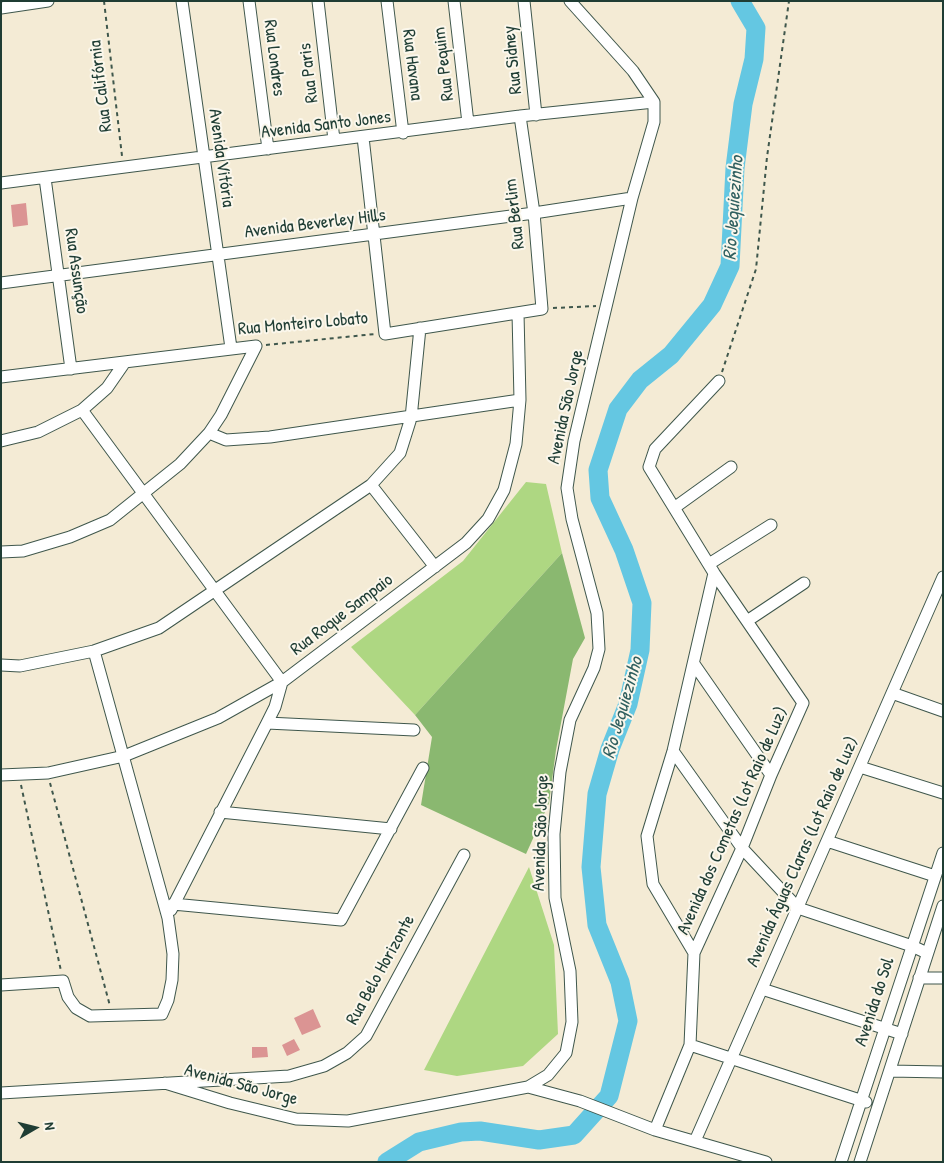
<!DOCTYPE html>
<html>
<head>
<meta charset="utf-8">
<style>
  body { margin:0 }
  #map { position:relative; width:944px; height:1163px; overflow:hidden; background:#f4ebd5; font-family:"Patrick Hand",sans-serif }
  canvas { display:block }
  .frame { position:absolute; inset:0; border:2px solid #1f3d34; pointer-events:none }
  .north { position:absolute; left:10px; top:1103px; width:50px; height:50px; -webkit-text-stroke:4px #fbf7ec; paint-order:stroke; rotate:82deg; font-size:14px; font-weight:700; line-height:20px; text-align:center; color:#1f3d34 }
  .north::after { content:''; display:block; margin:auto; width:18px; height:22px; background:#1f3d34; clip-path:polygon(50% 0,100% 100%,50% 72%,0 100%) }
</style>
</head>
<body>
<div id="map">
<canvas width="944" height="1163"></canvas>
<div class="frame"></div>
<div class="north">N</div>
</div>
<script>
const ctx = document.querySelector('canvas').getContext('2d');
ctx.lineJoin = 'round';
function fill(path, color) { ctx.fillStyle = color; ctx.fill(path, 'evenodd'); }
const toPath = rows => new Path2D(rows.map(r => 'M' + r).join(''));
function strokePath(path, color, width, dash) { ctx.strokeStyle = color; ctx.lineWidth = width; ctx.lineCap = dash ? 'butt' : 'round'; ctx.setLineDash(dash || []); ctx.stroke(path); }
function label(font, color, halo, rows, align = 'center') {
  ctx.font = font + ' "Patrick Hand",sans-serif'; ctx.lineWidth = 4; ctx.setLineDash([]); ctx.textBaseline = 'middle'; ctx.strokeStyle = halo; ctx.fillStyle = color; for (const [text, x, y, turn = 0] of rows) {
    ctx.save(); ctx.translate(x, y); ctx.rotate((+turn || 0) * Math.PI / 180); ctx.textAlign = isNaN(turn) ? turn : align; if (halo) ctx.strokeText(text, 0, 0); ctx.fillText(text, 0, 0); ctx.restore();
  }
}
fill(toPath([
  [526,482,546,484,562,553,415,715,351,647,463,561],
  [529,867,554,945,558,1034,523,1066,457,1076,424,1070]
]), '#aed782');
fill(toPath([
  [562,553,585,638,573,659,556,750,549,803,526,854,421,805,432,737,415,715]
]), '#8ab870');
strokePath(toPath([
  [387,1162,419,1142,461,1132,480,1131,539,1140,574,1135,609,1096,628,1021,620,982,597,925,591,867,597,794,610,749,628,704,640,650,642,603,624,550,600,498,598,470,618,409,640,380,671,355,712,305,730,266,735,168,743,104,754,59,756,28,740,1]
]), '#64c7e2', 19);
fill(toPath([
  [26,203,28,225,13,227,11,205],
  [313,1009,321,1027,302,1035,294,1018],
  [294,1039,300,1050,287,1056,282,1045],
  [252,1047,267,1047,268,1057,252,1058]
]), '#db9493');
const street = toPath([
  [182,1,231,348],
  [249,1,268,149],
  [318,1,334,140],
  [387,1,403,133],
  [454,1,468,123],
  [524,1,536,115],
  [1,8,48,1],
  [363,137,385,334,542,309,534,213,520,116],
  [45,178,71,369],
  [1,183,520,116,654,102],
  [1,283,534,213,632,198],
  [1,377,256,346],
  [82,410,282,682],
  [209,433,226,440,270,437,520,400],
  [1,441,38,432,82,410,107,388,125,362],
  [371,485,435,567],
  [674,508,731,467],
  [1,552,23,551,70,537,110,520,180,464,209,433,221,415,256,346],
  [709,564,771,525],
  [747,621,804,583],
  [694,664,771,775],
  [1,665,20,666,94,651,159,628,371,485,400,453,411,418,420,328],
  [892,693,943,711],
  [267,723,414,730],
  [673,751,742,848,798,908,912,946,927,953],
  [860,767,943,793],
  [1,775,48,773,124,756,218,718,282,682,466,543,488,519,504,490,516,444,520,400,518,313],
  [220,812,391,829],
  [827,841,935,876],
  [173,904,341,920,423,768],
  [171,910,267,723,275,707,282,682],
  [694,953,742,848,771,775,803,703,714,573],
  [919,978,943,978],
  [1,985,63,981,68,997,76,1008,90,1016,162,1014,168,1000,172,980,173,954,168,918,94,651],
  [762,989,902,1034],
  [690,1045,866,1102],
  [890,1071,943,1072],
  [165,1083,230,1103,296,1119,348,1121,528,1087,548,1075,566,1053,572,1022,570,971,555,898,554,834,560,772,570,720,594,668,599,649,597,613,572,519,567,488,574,441,632,198,654,122,654,102,633,71,570,1],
  [528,1087,580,1101,655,1130,766,1162],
  [1,1093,289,1076,324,1066,347,1053,366,1036,464,855],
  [655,1130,690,1045,694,953,653,884,647,836,673,751,714,573,649,467,655,449,719,381],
  [695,1141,943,577],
  [841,1162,943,853],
  [860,1162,943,906]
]);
strokePath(street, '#3f574c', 13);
strokePath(toPath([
  [104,1,122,156],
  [553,308,596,306],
  [266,345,375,334],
  [722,372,756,269,767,157,789,1],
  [50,783,110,1006],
  [21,785,61,971]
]), '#3f574c', 2, [4, 4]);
strokePath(street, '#fff', 11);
label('18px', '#1f3d34', '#fbf7ec', [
  ["Rua Londres",274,58,83],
  ["Rua Sidney",513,60,-96],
  ["Rua Pequim",444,64,-97],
  ["Rua Havana",412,65,83],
  ["Rua Paris",309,73,-97],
  ["Rua Califórnia",101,86,-97],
  ["Avenida Santo Jones",326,125,-7],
  ["Avenida Vitória",221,158,82],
  ["Rua Berlim",515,214,-97],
  ["Avenida Beverley Hills",315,224,-7],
  ["Rua Assunção",76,271,82],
  ["Rua Monteiro Lobato",303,324,-5],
  ["Avenida São Jorge",566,407,-78],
  ["Rua Roque Sampaio",342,615,-37],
  ["Avenida dos Cometas (Lot Raio de Luz)",733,821,-66],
  ["Avenida São Jorge",541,833,-88],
  ["Avenida Águas Claras (Lot Raio de Luz)",803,852,-66],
  ["Rua Belo Horizonte",381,970,-61],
  ["Avenida do Sol",875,1002,-72],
  ["Avenida São Jorge",241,1085,15]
]);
label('italic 19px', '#306060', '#fbf7ec', [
  ["Rio Jequiezinho",734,208,-86],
  ["Rio Jequiezinho",623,708,-74]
]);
</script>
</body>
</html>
